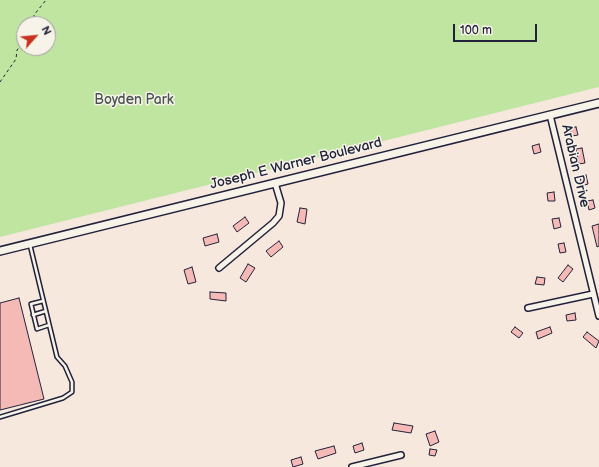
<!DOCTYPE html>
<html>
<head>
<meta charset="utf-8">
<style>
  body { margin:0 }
  #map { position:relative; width:599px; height:467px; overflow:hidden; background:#f7e8de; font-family:"Balsamiq Sans",sans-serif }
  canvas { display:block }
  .north { position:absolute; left:16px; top:16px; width:40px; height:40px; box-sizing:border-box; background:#f7f3e8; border:1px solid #a29fa3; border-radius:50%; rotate:63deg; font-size:11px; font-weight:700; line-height:16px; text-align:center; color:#22223b }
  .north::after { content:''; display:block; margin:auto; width:14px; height:18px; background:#c8321e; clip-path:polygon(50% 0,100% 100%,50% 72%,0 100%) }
  .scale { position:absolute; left:453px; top:24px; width:84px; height:18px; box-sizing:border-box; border:2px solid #22223b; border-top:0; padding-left:5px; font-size:12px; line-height:14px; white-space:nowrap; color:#22223b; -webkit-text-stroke:3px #f7f3e8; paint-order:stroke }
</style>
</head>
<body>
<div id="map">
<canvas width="599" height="467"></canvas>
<div class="north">N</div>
<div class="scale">100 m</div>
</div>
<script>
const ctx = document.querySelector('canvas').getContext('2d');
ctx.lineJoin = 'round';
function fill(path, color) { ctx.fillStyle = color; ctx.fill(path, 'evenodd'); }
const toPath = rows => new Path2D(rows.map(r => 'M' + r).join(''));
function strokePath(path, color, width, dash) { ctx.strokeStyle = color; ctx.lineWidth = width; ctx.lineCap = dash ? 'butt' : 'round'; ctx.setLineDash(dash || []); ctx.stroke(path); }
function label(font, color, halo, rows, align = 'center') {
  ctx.font = font + ' "Balsamiq Sans",sans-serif'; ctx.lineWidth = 3; ctx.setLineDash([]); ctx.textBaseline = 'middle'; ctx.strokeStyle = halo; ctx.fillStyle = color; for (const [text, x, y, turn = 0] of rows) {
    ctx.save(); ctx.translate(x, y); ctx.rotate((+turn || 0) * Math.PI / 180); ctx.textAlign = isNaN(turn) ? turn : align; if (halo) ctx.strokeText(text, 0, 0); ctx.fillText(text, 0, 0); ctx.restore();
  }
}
fill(toPath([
  [0,0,599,0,599,87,0,237],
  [24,24,48,24,48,48,24,48]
]), '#bfe5a0');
const building = toPath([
  [576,127,578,135,572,136,570,128,576,127],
  [539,144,541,152,534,154,532,146,539,144],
  [582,148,585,163,579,164,576,149,582,148],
  [586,175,588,184,582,186,580,177,586,175],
  [554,192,555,201,548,201,547,193,554,192],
  [593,200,595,208,589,210,587,201,593,200],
  [300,208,307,209,305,224,297,222,300,208],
  [245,217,249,223,237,232,233,226,245,217],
  [559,218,561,227,554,229,552,219,559,218],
  [599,224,599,246,597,247,592,226,599,224],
  [217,234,219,242,205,246,203,238,217,234],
  [279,241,283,247,271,257,266,251,279,241],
  [564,243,566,252,560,253,558,244,564,243],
  [248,264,255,268,246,282,240,278,248,264],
  [568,265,573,269,563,282,558,278,568,265],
  [192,267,196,282,188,284,184,270,192,267],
  [537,277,545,278,544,285,535,284,537,277],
  [210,292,226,293,226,301,210,299,210,292],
  [19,298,44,399,0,410,0,303,19,298],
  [575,313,576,320,567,321,566,315,575,313],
  [515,327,523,333,519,338,511,332,515,327],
  [550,327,552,333,538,339,536,332,550,327],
  [587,332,599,341,596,348,583,337,587,332],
  [394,423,413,426,411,433,392,430,394,423],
  [435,431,439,442,430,446,426,434,435,431],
  [362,443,364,450,355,453,353,446,362,443],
  [334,446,336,453,318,459,315,451,334,446],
  [430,449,437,450,435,456,429,455,430,449],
  [301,457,303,464,293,467,291,460,301,457]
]);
fill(building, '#f6bab6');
strokePath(building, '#22223b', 1);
const lane = toPath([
  [43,301,31,304,37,329,49,325],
  [33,315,46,311],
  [0,417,63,398,72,392,72,382,65,366,57,357,30,245]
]);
const street = toPath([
  [550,115,599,316],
  [219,268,273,223,279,216,281,203,275,183],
  [528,308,593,294],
  [352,467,401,455]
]);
const secondary = toPath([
  [0,251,599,103]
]);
strokePath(lane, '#22223b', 5.5);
strokePath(street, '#22223b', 8);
strokePath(secondary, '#22223b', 10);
strokePath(toPath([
  [35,24,34,15,46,0],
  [0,82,16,59,17,50,24,42]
]), '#22223b', 1, [3, 3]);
strokePath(lane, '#f7f3e8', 2.5);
strokePath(street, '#f7f3e8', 5);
strokePath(secondary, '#f7f3e8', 7);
label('14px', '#495354', '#f7f3e8', [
  ["Boyden Park",134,100]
]);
label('14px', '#22223b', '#f7f3e8', [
  ["Joseph E Warner Boulevard",296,164,-14],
  ["Arabian Drive",575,166,77]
]);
</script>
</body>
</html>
